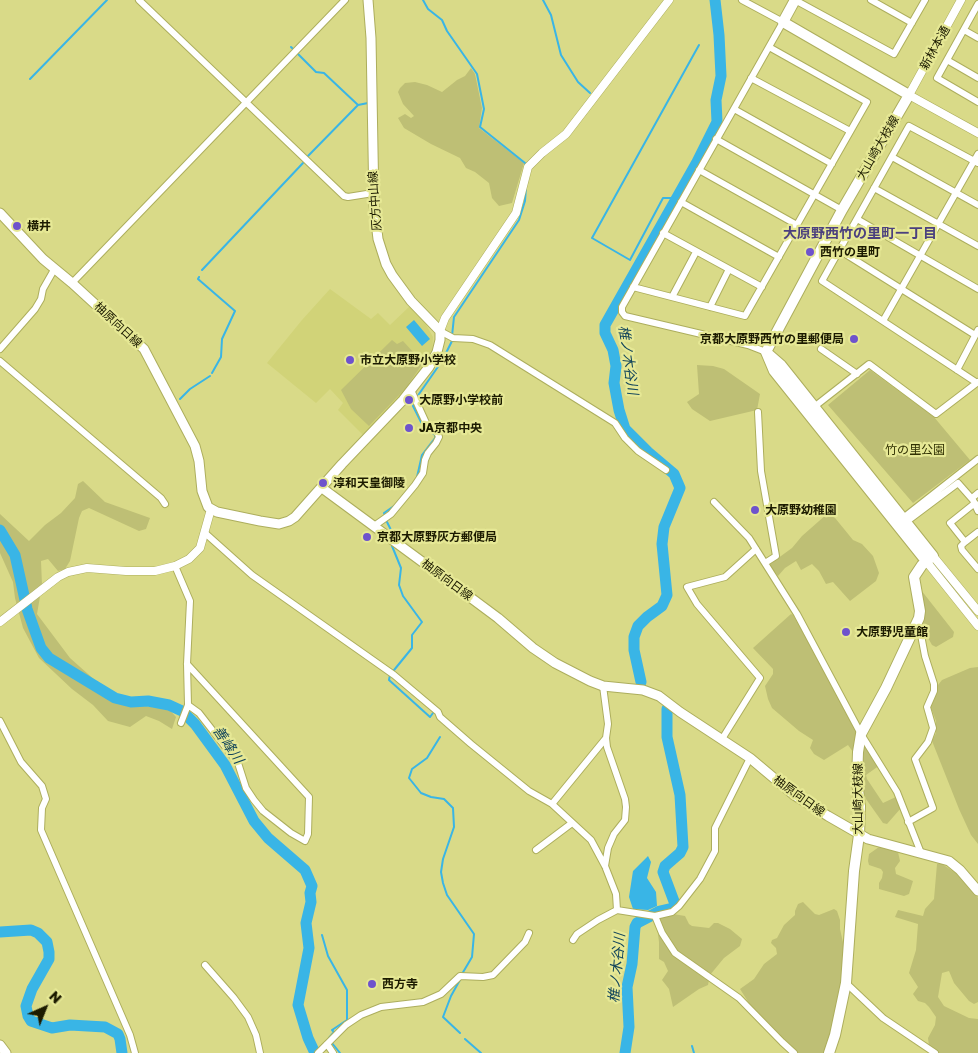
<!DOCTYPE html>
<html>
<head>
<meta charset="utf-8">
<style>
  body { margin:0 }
  #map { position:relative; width:978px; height:1053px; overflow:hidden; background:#d9da88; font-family:"Golos Text",sans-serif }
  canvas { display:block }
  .north { position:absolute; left:20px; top:983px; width:50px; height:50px; -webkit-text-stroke:4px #e6e895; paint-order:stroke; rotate:44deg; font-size:14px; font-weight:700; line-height:20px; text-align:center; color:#1c1b00 }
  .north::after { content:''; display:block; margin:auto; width:18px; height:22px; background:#1c1b00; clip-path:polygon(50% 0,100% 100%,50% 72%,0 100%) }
</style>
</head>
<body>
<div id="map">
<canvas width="978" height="1053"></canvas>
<div class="north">N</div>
</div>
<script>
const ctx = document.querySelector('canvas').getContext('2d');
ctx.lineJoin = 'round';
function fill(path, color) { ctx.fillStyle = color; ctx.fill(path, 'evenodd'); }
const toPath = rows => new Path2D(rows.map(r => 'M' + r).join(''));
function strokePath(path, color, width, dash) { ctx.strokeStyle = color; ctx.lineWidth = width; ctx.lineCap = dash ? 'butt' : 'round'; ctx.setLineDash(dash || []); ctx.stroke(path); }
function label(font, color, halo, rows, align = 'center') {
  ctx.font = font + ' "Golos Text","Noto Sans JP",sans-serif'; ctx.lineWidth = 4.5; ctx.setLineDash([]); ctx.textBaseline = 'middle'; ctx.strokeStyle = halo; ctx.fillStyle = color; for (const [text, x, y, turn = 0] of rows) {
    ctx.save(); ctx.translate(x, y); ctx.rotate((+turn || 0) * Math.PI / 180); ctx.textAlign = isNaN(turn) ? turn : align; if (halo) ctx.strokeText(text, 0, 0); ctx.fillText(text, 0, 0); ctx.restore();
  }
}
fill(toPath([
  [330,289,371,319,378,313,390,325,410,306,425,323,433,337,432,357,410,387,364,436,338,410,343,403,330,389,316,403,267,363,302,320]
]), '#d1d378');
fill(toPath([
  [471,68,475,74,482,108,479,128,524,163,512,203,499,206,492,198,489,183,475,172,466,168,460,158,431,144,404,128,398,118,405,114,411,118,414,116,403,104,398,92,400,88,405,83,415,82,427,85,442,92,457,80,465,76],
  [392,340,397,344,403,341,423,363,405,389,369,426,351,409,341,390],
  [697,365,713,366,724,369,760,394,757,410,710,421,692,409,687,402,699,394],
  [870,370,934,417,970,460,913,503,828,405],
  [83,481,105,502,150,518,146,529,139,531,89,508,82,511,79,518,70,561,65,569,58,571,48,559,41,561,42,585,37,614,70,658,97,682,111,699,143,706,169,709,176,717,172,729,159,721,146,716,130,727,108,721,93,705,72,689,39,658,23,628,15,598,13,582,0,553,0,514,29,541,45,525,61,513,75,498,78,484],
  [831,513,853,540,862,544,873,556,879,573,876,581,850,601,833,582,826,584,819,571,812,564,801,570,796,561,785,568,778,576,771,567,770,564,792,548,802,536,827,514],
  [921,590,954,632,953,637,936,647,932,645,927,636,917,630],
  [791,614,793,615,857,727,859,731,853,752,848,745,824,760,814,754,810,748,813,740,799,731,772,708,768,699,765,686,773,674,773,669,753,648],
  [978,667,978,844,971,835,959,809,932,741,936,733,936,721,930,705,938,685,942,680,970,668],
  [861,738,880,765,866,775,867,779,883,803,898,796,901,808,887,824,883,823,866,799,861,786],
  [879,847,898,852,900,861,895,868,896,874,913,881,909,894,904,896,879,889,879,883,882,878,883,872,881,869,869,865,868,861,869,854],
  [937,864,942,864,962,877,978,898,978,1002,974,1004,969,1001,954,983,949,971,942,973,938,997,944,1006,969,1018,978,1019,978,1053,939,1053,929,1046,928,1038,935,1025,936,1017,929,1007,925,1003,918,1001,913,994,918,987,909,973,916,950,918,924,895,917,898,910,923,916,925,909,934,899],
  [803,902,815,914,819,915,834,909,837,911,840,920,840,929,844,947,843,976,827,1053,797,1053,752,1008,740,989,754,979,764,964,777,954,776,948,771,943,772,940,777,938,784,925,795,915,795,911,798,904],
  [673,914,685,916,689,924,692,926,709,928,714,923,718,923,730,929,742,939,740,946,724,958,710,975,708,985,699,989,673,1007,669,989,662,980,668,971,664,962,659,959,659,942,656,918]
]), '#bebf75');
fill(toPath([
  [414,320,430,339,422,346,406,327],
  [648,856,651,862,647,878,656,892,657,906,648,910,633,909,629,897,633,871]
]), '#39b5e6');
strokePath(toPath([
  [423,0,428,9,442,20,447,31,477,74,484,109,480,127,525,163,526,167],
  [543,0,551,15,561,55,578,82,590,93],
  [291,47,316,72,324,73,358,105],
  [30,79,107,0],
  [308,156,358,105,368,103],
  [676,198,663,198,630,260,592,238,699,45],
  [202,270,303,163],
  [199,277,198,279,235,311,222,339,221,357,212,373],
  [452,336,454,317,519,220,525,201,526,187],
  [417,398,419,394,442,361,452,341],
  [180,399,190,389,210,376],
  [414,403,413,406,423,426,435,435,435,438,422,455,417,477],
  [385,516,384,513,394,506],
  [386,520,392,532],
  [392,546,401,568,399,585,403,596,422,622,412,635,412,648,390,675,389,680,430,717,433,713],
  [440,737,427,758,412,769,409,778,421,793,431,797,444,799,453,808,454,827,443,859,441,872,443,883,447,895,474,934,472,957,462,974],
  [322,935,328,956,347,990,347,1020,332,1030,334,1032,329,1038],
  [460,1033,443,1017,451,996,461,978],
  [465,1039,481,1053],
  [332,1043,340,1053],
  [692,1046,694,1053]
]), '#39b5e6', 2);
strokePath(toPath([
  [0,530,15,555,27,609,41,648,49,658,115,698,131,702,148,701,169,705,182,711,195,724,225,765,254,821,268,838,305,870,312,886,310,893,311,902,306,923,309,948,298,1005,308,1038,315,1053],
  [641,682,634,650,634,637,638,626,647,617,662,606,667,595,662,544,664,527,680,488,674,474,648,452,625,429,619,410,614,383,616,366,613,350,605,333,605,325,697,162,717,122,716,100,721,76,719,35,715,0],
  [0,932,31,930,38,933,47,942,49,952,49,959,32,989,26,1006,28,1016,31,1021,52,1028,70,1025,105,1027,118,1034,120,1039,122,1053],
  [625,1053,629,1027,627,987,632,964,635,927,637,923,660,911,673,908,675,904,663,872,665,866,680,853,683,847,680,795,667,737,667,709]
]), '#39b5e6', 11);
const minor = toPath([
  [139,0,344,196,348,197,373,193],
  [742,0,783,22,622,307,622,312,625,316,748,345,766,352],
  [795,0,894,54,925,0],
  [871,0,912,23],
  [978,4,937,78,978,102],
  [964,30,978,38],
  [947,60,978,78],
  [751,78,850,131],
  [734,109,832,164],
  [716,139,842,210],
  [892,157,978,205],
  [699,170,797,225],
  [874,188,978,246],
  [681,202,779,257],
  [857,219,978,289],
  [663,233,762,287],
  [839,250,975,335],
  [72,283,345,0],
  [633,287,745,316,867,102,769,47],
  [672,297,696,252],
  [710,307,729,269],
  [883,321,978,154],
  [440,331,453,338,473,339,490,345,615,423,625,438,638,451,666,470],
  [0,349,35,309,41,299,43,289,55,268],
  [821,349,857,374],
  [0,361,161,498,165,504],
  [957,370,978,330],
  [977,383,822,281,909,126,978,163],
  [814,407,869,364,936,414,978,382],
  [758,412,761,471,776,556,765,563],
  [972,498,978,493],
  [714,502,749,538,797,614,861,734,897,792,921,853],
  [975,503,950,523,965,542,978,532],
  [903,518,978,459],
  [906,522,958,483,973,500,978,511],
  [374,526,391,514,415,485,423,473,425,460,428,453,436,443,439,437,437,432,427,425,411,390],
  [205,533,252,575,394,675,438,712,440,717,471,744,529,791,552,804,591,840,605,866,616,894,617,910],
  [965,542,961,546,962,550,978,569],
  [175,566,190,601,187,664,188,705,181,723],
  [187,664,309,797,308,834,305,841,291,833,263,811,254,800,246,788,238,763,199,713,188,705],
  [603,686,608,724,606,738,607,747,625,799,626,807,625,820,614,834,608,848,605,866],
  [0,721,21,762,42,786,46,799,42,808,41,830,130,1035,135,1053],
  [722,739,760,678,697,604,687,587,725,577,756,549],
  [552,804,606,738],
  [908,822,933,808,915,759,928,742,933,728,927,707,934,691,934,684,925,656,921,635,914,629],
  [536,850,572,823],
  [655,916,662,933,675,953,739,998,782,1042,794,1053],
  [573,940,577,934,598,920,617,910,655,916,672,912,679,906,700,879,715,851,715,828,750,758],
  [205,965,234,998,248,1017,256,1035,260,1053],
  [846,983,883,1018,935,1053],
  [327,1044,333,1053],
  [318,1053,346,1025,361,1015,381,1007,423,1002,441,994,460,976,483,977,493,975,525,942,529,933]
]);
const tertiary = toPath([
  [961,0,909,95,978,133],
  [440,331,445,318,516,213,528,167,542,153,566,134,669,0],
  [933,556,978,611],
  [926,561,978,626],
  [0,622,58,577,68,572,87,568,126,571,155,571,175,566,189,559,200,548,211,509]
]);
const secondary = toPath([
  [0,213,43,259,72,283,144,349,195,446,199,461,202,491,208,507,217,512,260,521,279,524,289,521,295,517,342,464,403,400,429,367,437,352,440,340,440,331,411,301,392,275,386,264,378,239,374,205,371,38,368,0],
  [322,488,455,586,498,618,533,648,555,663,590,681,603,686,643,690,659,696,680,712,750,758,794,795,828,816,868,839,949,861,960,870,978,891],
  [0,1045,6,1053]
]);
const primary = toPath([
  [795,0,783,22,909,95,842,210,766,352,774,371,926,561],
  [766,352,781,365,933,556,922,565,914,577,920,611,919,618,886,688,861,734,858,752,857,781,860,806,859,835,854,871,846,983,835,1035,829,1053]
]);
strokePath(minor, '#adae5d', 8);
strokePath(tertiary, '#adae5d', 9);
strokePath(secondary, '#adae5d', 11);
strokePath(primary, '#adae5d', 12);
strokePath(minor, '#fff', 6);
strokePath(tertiary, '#fff', 8);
strokePath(secondary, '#fff', 9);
strokePath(primary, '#fff', 10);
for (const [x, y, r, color] of [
  [17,226,5,"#6e53cc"],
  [810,252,5,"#6e53cc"],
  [854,339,5,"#6e53cc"],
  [350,360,5,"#6e53cc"],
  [409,400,5,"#6e53cc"],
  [409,428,5,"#6e53cc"],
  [323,483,5,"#6e53cc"],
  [755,510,5,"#6e53cc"],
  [367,537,5,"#6e53cc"],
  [846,632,5,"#6e53cc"],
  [372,984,5,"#6e53cc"]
]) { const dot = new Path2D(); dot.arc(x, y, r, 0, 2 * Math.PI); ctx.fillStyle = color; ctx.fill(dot); strokePath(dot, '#e6e895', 2); }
label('12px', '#1c1b00', '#e6e895', [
  ["新林本通",935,48,-61],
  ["大山崎大枝線",878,148,-60],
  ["灰方中山線",375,201,-94],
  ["柚原向日線",118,325,43],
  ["柚原向日線",447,580,37],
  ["柚原向日線",799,796,36],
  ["大山崎大枝線",858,799,-90]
]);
label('bold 12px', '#1c1b00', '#e6e895', [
  ["横井",27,226],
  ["西竹の里町",820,252],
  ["京都大原野西竹の里郵便局",844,339,"right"],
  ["市立大原野小学校",360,360],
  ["大原野小学校前",419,400],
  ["JA京都中央",419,428],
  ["淳和天皇御陵",333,483],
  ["大原野幼稚園",765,510],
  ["京都大原野灰方郵便局",377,537],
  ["大原野児童館",856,632],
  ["西方寺",382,984]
], 'left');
label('12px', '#313103', '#e6e895', [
  ["竹の里公園",915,450]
]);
label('bold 14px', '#4b407e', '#e6e895', [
  ["大原野西竹の里町一丁目",860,234]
]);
label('italic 14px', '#14465b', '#e6e895', [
  ["椎ノ木谷川",628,360,82],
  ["善峰川",228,745,56],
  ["椎ノ木谷川",617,968,-85]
]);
</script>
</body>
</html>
